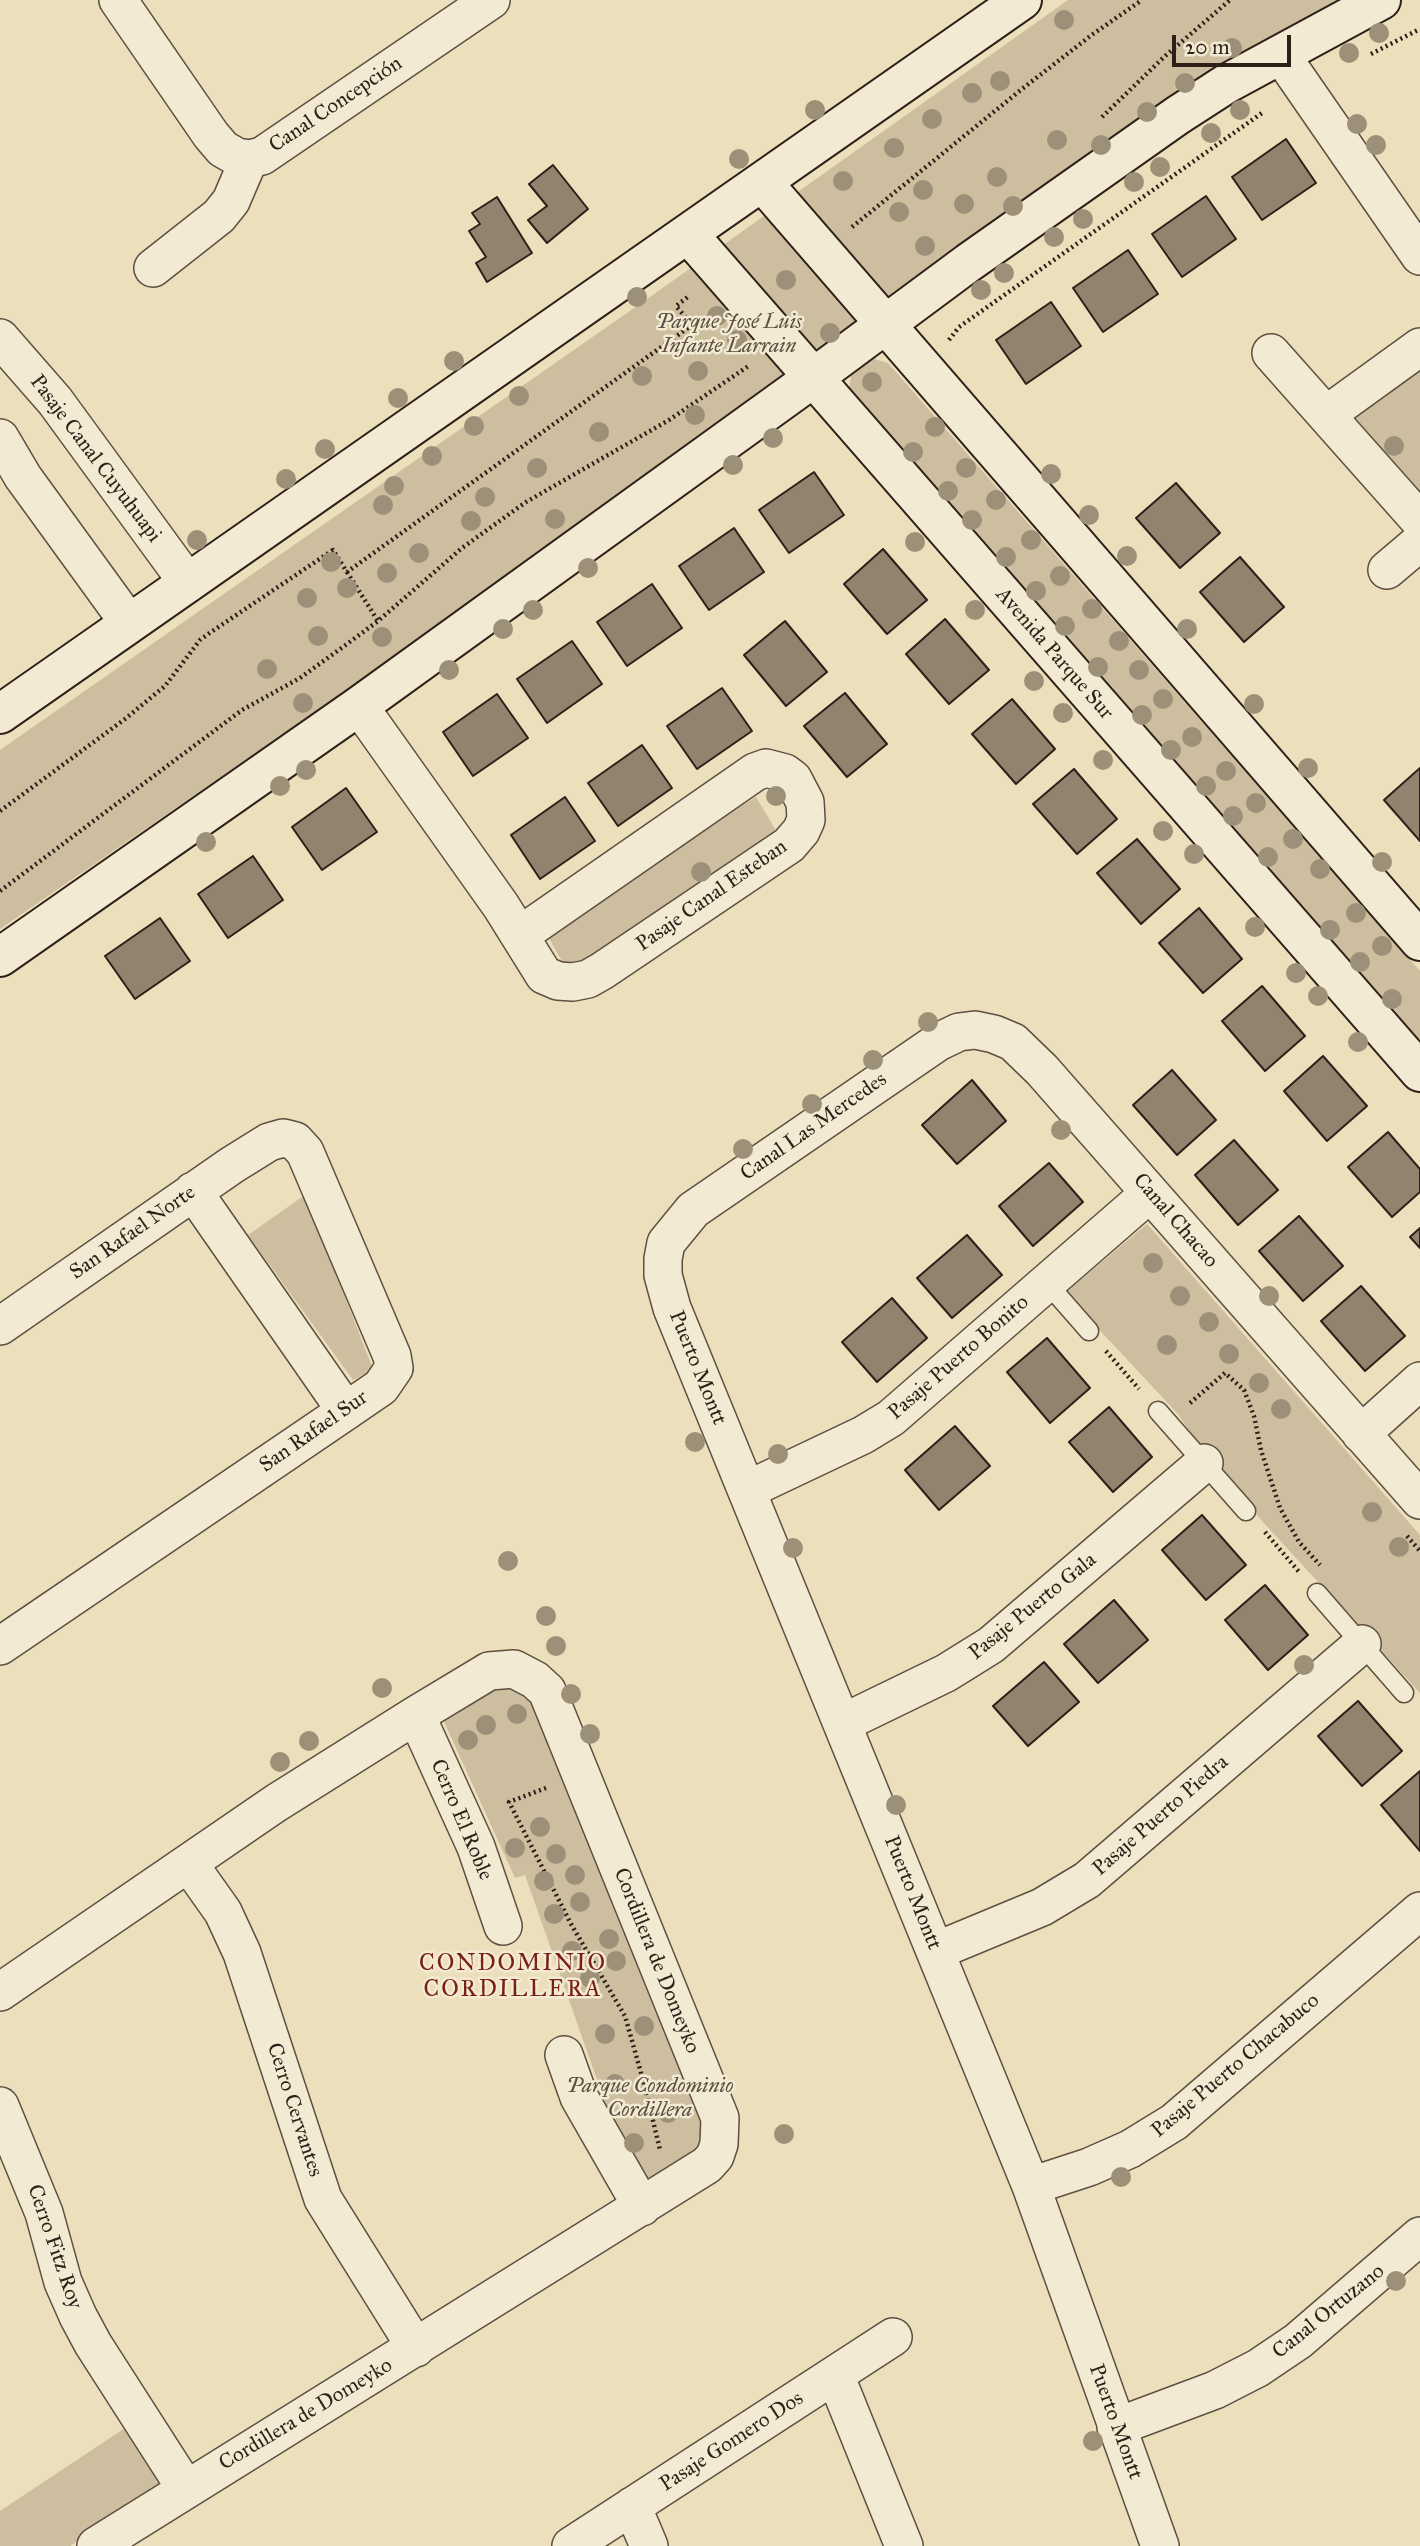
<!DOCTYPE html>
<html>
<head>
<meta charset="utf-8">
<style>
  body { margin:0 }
  #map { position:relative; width:1420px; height:2546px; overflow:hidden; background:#ecdfbb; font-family:"IM FELL Great Primer",serif }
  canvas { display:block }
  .scale { position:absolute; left:1172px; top:35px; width:119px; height:32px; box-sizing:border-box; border:4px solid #2e1f19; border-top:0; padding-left:9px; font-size:21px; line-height:24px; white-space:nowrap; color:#2e1f19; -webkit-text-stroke:5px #f3ead3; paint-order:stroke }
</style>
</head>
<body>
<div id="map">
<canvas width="1420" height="2546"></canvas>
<div class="scale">20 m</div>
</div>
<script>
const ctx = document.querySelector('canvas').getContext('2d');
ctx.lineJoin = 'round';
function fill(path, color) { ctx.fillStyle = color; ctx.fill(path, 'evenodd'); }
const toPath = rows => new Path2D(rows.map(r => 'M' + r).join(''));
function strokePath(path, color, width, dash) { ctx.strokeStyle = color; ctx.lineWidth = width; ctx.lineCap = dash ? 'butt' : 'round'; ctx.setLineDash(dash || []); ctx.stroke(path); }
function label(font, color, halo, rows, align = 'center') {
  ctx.font = font + ' "IM FELL Great Primer",serif'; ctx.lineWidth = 5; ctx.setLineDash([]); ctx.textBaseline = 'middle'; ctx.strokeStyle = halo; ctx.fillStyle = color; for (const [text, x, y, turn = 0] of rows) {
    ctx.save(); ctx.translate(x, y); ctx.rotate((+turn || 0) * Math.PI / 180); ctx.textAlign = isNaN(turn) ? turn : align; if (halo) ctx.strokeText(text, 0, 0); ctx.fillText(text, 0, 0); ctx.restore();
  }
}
fill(toPath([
  [1068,0,1339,0,1277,35,773,397,0,929,0,750,657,292],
  [871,358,888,363,1420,971,1420,1042,849,390,851,376],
  [1420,360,1420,506,1345,415],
  [756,797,781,839,569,974,545,931],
  [305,1195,373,1369,353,1380,248,1235],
  [1147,1224,1420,1535,1420,1693,1262,1521,1202,1451,1178,1414,1065,1293],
  [503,1682,534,1693,710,2115,708,2143,644,2189,592,2098,600,2088,525,1875,515,1878,441,1715],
  [131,2424,161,2476,157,2490,70,2546,0,2546,0,2511]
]), '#ccbe9f');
const building = toPath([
  [1286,139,1316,183,1262,220,1232,177,1286,139],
  [553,165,588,209,547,243,528,220,547,206,529,184,553,165],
  [1206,196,1236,239,1182,277,1152,234,1206,196],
  [497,197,532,253,487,282,476,263,486,257,469,231,480,224,472,213,497,197],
  [1128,250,1158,294,1103,332,1073,288,1128,250],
  [1051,302,1081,346,1026,384,996,340,1051,302],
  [814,472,844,515,789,553,759,510,814,472],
  [1176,483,1220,533,1180,568,1136,518,1176,483],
  [734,528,764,572,709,610,679,566,734,528],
  [883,549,927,600,887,634,844,584,883,549],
  [1240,557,1284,607,1244,642,1200,592,1240,557],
  [652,584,682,628,627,666,597,622,652,584],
  [945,619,989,670,949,704,906,654,945,619],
  [785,621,827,672,786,706,744,655,785,621],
  [572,641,602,684,547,723,517,679,572,641],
  [722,688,752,731,697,769,667,726,722,688],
  [845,693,887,744,847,777,804,726,845,693],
  [497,694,528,738,473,776,443,732,497,694],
  [1012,699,1055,749,1016,784,972,734,1012,699],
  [642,745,672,788,618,826,588,783,642,745],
  [1420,768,1420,841,1384,800,1420,768],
  [1074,769,1117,819,1077,854,1033,804,1074,769],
  [346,788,377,832,322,870,292,827,346,788],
  [565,797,595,841,540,879,511,835,565,797],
  [1137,839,1180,889,1141,924,1097,873,1137,839],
  [253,856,283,900,228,938,198,894,253,856],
  [1199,908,1242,959,1203,993,1159,943,1199,908],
  [160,918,190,961,135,999,105,956,160,918],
  [1262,986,1305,1036,1265,1071,1222,1021,1262,986],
  [1323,1056,1367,1106,1327,1141,1284,1091,1323,1056],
  [1172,1070,1216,1120,1177,1155,1133,1105,1172,1070],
  [972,1080,1006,1121,957,1164,922,1125,972,1080],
  [1388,1132,1420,1169,1420,1192,1392,1217,1348,1167,1388,1132],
  [1234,1140,1278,1190,1238,1225,1195,1175,1234,1140],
  [1049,1163,1083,1202,1033,1246,999,1206,1049,1163],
  [1299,1216,1343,1266,1303,1301,1259,1251,1299,1216],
  [1420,1228,1420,1248,1410,1237,1420,1228],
  [967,1235,1002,1275,952,1318,917,1278,967,1235],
  [1361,1286,1405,1336,1365,1371,1321,1321,1361,1286],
  [892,1298,927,1338,877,1382,842,1342,892,1298],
  [1047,1338,1090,1388,1050,1423,1007,1372,1047,1338],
  [1109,1407,1152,1457,1113,1492,1069,1442,1109,1407],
  [955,1426,990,1466,939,1510,905,1470,955,1426],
  [1202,1515,1246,1565,1206,1600,1162,1550,1202,1515],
  [1265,1585,1308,1635,1268,1670,1225,1620,1265,1585],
  [1114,1600,1148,1640,1098,1683,1064,1644,1114,1600],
  [1044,1662,1079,1702,1028,1746,993,1706,1044,1662],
  [1358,1701,1402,1751,1362,1786,1318,1736,1358,1701],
  [1420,1771,1420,1851,1381,1805,1420,1771]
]);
fill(building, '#91836d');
strokePath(building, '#2e1f19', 2);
const lane = toPath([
  [1047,1283,1089,1331],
  [1158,1411,1246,1511],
  [1317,1593,1404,1693]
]);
const street = toPath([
  [118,0,211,135,223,149,237,157,249,159,262,156,491,0],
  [1281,55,1420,256],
  [153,268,219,216,231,201,249,159],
  [0,338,55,401,188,583],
  [1271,353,1420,521],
  [1326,415,1420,347],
  [0,438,23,477,129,623],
  [1387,570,1420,542],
  [359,706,501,906,544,975,558,981,573,982,588,979,602,971,789,845,801,831,806,820,805,802,793,779,785,773,766,768,755,772,520,935],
  [193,1191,346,1411],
  [0,1326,232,1165,269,1142,283,1138,295,1141,305,1152,392,1356,394,1368,381,1387,346,1411,0,1646],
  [1361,1434,1420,1381],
  [747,1490,863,1435,891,1418,1150,1193],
  [416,1715,476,1847,503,1926],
  [843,1723,946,1673,991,1645,1204,1463],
  [189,1864,223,1912,242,1953,323,2199,416,2348],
  [936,1951,1042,1907,1087,1880,1362,1644],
  [0,1992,276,1803,416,1715,489,1671,514,1669,535,1680,547,1691,720,2118,719,2144,715,2156,707,2165,96,2546],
  [564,2055,579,2097,642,2207],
  [0,2106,44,2213,63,2282,78,2316,93,2344,186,2489],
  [1031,2186,1089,2167,1130,2149,1174,2122,1420,1911],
  [835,2375,904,2546],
  [1116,2427,1215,2390,1258,2368,1298,2341,1420,2236],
  [632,2506,649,2546],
  [571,2546,893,2337],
  [1160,2546,1031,2186,672,1308,663,1275,663,1259,666,1243,693,1210,938,1042,959,1032,975,1030,994,1034,1013,1042,1042,1070,1420,1500]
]);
const secondary = toPath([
  [763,183,1420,941],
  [689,235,1420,1072],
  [0,714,1022,0],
  [0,957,359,706,813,378,968,263,1178,115,1226,84,1381,0]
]);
strokePath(lane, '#5e4f42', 21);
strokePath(street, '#5e4f42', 40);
strokePath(secondary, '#2e1f19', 42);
strokePath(toPath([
  [1371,54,1420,29],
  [1102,117,1164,57,1230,0],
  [852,227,1022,89,1093,34,1142,0],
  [949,340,959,327,1262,113],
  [347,572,378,621],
  [0,811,125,719,165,686,200,640,211,632,333,550,347,572,692,325,676,306,689,296],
  [0,891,242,710,300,678,347,644,378,621,462,548,526,502,669,420,750,365],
  [1106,1351,1139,1389],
  [1190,1403,1225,1373,1244,1390,1254,1416,1261,1450,1280,1508,1299,1542,1320,1565],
  [1265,1532,1300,1573],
  [1407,1536,1420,1551],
  [546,1788,509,1802,571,1924,625,2016,645,2087,660,2150]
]), '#2e1f19', 4.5, [2, 3.5]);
strokePath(lane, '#f3ead3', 18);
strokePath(street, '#f3ead3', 37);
strokePath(secondary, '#f3ead3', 38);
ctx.fillStyle = '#9d9078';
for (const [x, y] of [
  [1064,20],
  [1379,33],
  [1232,48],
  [1349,53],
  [1000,81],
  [1185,83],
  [972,93],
  [815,110],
  [1240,110],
  [1147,112],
  [932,119],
  [1357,124],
  [1211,133],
  [1057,140],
  [1101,145],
  [1376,145],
  [894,148],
  [739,159],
  [1160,167],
  [997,177],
  [843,181],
  [1134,182],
  [923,190],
  [964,204],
  [1013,206],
  [899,212],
  [1083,219],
  [1054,237],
  [925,246],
  [1004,273],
  [786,280],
  [981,290],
  [637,297],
  [717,316],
  [830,333],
  [737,340],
  [454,361],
  [698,371],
  [642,376],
  [872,382],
  [519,396],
  [398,398],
  [695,415],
  [474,426],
  [935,427],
  [599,432],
  [773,438],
  [1394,446],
  [325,449],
  [913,452],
  [432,456],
  [733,465],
  [537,468],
  [966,468],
  [1051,474],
  [286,479],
  [394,486],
  [948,491],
  [485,497],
  [996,500],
  [383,505],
  [1089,515],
  [555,519],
  [972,520],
  [471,521],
  [197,540],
  [1031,540],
  [915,542],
  [419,553],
  [1127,556],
  [1006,557],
  [331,562],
  [588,568],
  [387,573],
  [1060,576],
  [347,588],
  [1036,591],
  [307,598],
  [1092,609],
  [533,610],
  [975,610],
  [1065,626],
  [503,629],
  [1187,629],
  [318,636],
  [382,637],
  [1119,641],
  [1098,667],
  [267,669],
  [449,670],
  [1139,670],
  [1034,681],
  [1163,699],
  [303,703],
  [1254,704],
  [1063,713],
  [1142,715],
  [1192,737],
  [1171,750],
  [1103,760],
  [1308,768],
  [306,770],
  [1226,771],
  [280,786],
  [1206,786],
  [776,796],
  [1256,803],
  [1233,816],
  [1163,831],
  [1293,839],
  [206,842],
  [1194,854],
  [1268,857],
  [1382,862],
  [1320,869],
  [701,872],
  [1356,913],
  [1255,927],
  [1330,930],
  [1382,946],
  [1360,962],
  [1296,973],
  [1318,996],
  [1392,999],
  [928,1022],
  [1358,1042],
  [873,1060],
  [812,1104],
  [1061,1130],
  [743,1149],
  [1153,1263],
  [1180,1296],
  [1269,1296],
  [1209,1322],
  [1167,1345],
  [1229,1354],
  [1259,1383],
  [1281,1409],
  [695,1442],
  [778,1454],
  [1372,1512],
  [1399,1547],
  [793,1548],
  [508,1561],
  [546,1616],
  [556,1646],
  [1304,1665],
  [382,1688],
  [571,1694],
  [517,1714],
  [486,1725],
  [590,1734],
  [468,1740],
  [309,1741],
  [280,1762],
  [896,1805],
  [540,1827],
  [515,1848],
  [556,1854],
  [575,1875],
  [544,1881],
  [580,1902],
  [554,1914],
  [609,1939],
  [572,1951],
  [616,1961],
  [590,1978],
  [644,2026],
  [605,2034],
  [615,2084],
  [668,2113],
  [784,2134],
  [634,2143],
  [1121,2177],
  [1396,2281],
  [1093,2441]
]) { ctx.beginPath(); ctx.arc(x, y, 10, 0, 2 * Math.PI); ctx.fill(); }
label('21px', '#2e1f19', '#f3ead3', [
  ["Canal Concepción",336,105,-34],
  ["Pasaje Canal Cuyuhuapi",95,459,53],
  ["Avenida Parque Sur",1054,654,49],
  ["Pasaje Canal Esteban",712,896,-35],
  ["Canal Las Mercedes",814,1127,-35],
  ["Canal Chacao",1175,1221,49],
  ["San Rafael Norte",133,1233,-35],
  ["Pasaje Puerto Bonito",959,1358,-41],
  ["Puerto Montt",697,1368,68],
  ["San Rafael Sur",314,1432,-35],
  ["Pasaje Puerto Gala",1033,1607,-39],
  ["Pasaje Puerto Piedra",1161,1816,-41],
  ["Cerro El Roble",461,1820,67],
  ["Puerto Montt",912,1893,68],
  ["Cordillera de Domeyko",656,1961,68],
  ["Pasaje Puerto Chacabuco",1236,2066,-40],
  ["Cerro Cervantes",294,2110,72],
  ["Cerro Fitz Roy",54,2247,71],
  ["Canal Ortuzano",1329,2312,-39],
  ["Cordillera de Domeyko",306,2415,-31],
  ["Puerto Montt",1115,2422,70],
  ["Pasaje Gomero Dos",732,2442,-33]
]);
label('italic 21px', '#5d4f41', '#f3ead3', [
  ["Parque José Luis",729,323],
  ["Infante Larrain",729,347],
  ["Parque Condominio",650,2087],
  ["Cordillera",650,2111]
]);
ctx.letterSpacing = '2px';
label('23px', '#7a1f14', '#f3ead3', [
  ["CONDOMINIO",513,1964],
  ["CORDILLERA",513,1990]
]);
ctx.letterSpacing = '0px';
</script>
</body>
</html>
